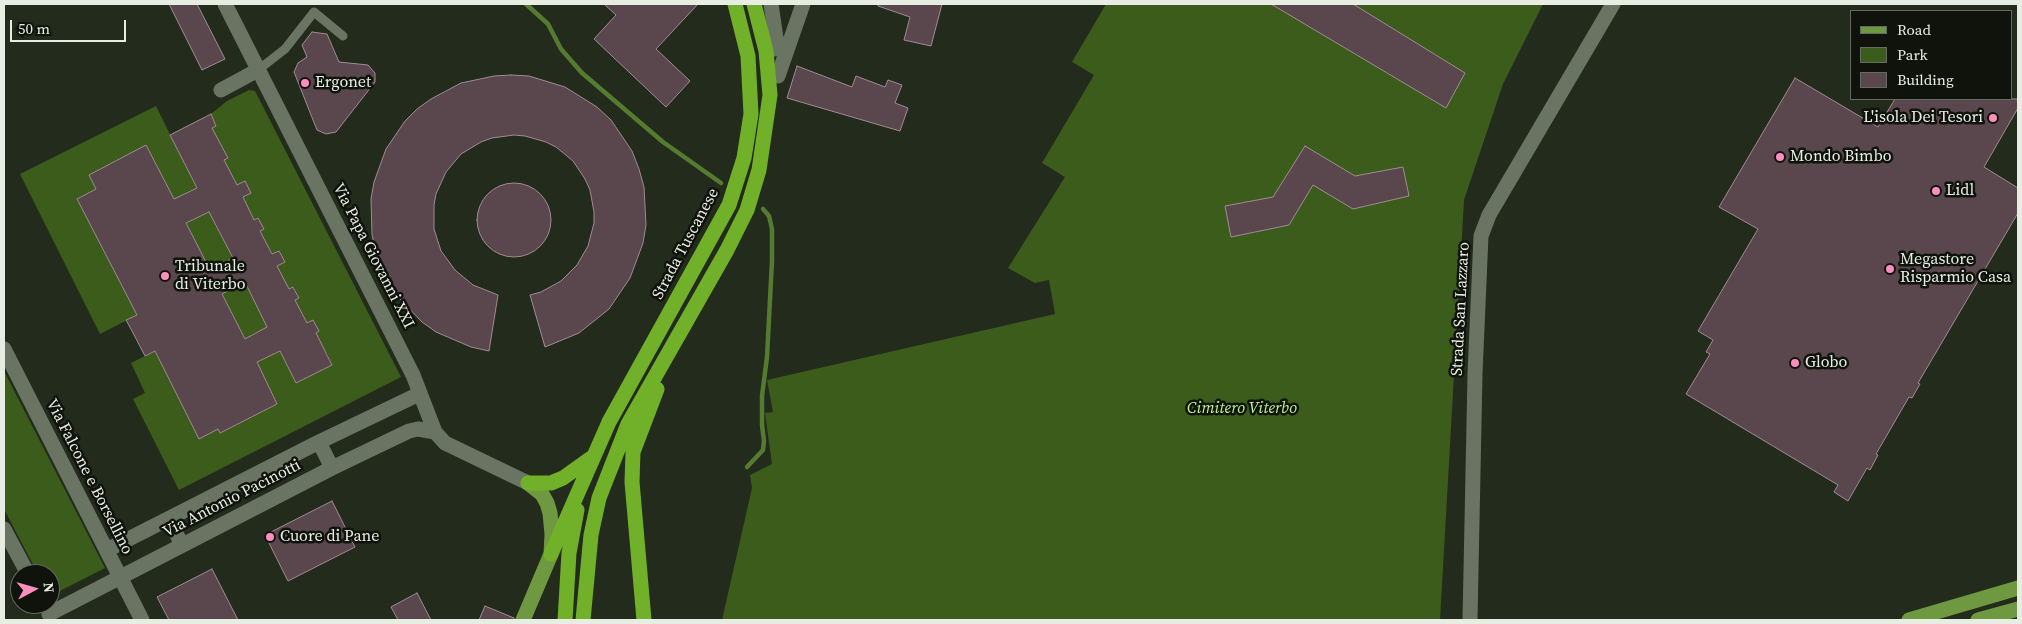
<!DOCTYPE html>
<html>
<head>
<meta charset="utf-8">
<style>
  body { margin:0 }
  #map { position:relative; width:2022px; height:624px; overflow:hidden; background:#232b1c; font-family:"Source Serif 4",serif }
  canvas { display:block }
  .frame { position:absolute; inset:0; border:5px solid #e7ede3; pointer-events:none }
  .legend { position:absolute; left:1850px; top:10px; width:162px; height:90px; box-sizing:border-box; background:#0f130c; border:1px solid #656a62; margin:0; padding:6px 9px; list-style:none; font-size:15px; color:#e7ede3 }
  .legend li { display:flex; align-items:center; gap:10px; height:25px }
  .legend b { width:25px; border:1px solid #656a62 }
  .north { position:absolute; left:10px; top:564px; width:50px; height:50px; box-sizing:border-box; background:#0f130c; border:1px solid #656a62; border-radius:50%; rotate:84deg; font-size:14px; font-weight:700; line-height:20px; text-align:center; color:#e7ede3 }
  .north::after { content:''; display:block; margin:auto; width:18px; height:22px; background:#fd8ec0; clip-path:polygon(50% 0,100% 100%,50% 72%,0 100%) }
  .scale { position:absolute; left:10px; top:20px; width:116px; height:22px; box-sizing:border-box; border:2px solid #e7ede3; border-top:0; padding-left:6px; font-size:15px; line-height:18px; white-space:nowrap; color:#e7ede3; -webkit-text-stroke:4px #0f130c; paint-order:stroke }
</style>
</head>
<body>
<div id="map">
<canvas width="2022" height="624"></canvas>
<div class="frame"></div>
<ul class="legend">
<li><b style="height:6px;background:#6e9940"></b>Road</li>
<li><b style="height:14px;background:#3c5c1b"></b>Park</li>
<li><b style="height:14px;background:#5a474e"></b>Building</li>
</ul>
<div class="north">N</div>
<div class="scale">50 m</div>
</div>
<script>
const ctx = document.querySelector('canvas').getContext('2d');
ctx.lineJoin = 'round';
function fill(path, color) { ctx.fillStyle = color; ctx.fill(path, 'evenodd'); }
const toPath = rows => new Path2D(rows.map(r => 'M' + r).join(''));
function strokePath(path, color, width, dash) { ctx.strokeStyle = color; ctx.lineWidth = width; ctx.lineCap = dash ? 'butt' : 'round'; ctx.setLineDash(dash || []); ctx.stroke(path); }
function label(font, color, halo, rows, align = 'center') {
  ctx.font = font + ' "Source Serif 4",serif'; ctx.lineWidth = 5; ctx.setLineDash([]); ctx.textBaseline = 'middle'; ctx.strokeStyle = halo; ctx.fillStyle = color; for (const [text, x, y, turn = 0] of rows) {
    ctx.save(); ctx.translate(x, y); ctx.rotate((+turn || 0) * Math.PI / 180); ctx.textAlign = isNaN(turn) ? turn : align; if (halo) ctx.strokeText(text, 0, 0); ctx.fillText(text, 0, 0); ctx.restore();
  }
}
fill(toPath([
  [1106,4,1543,4,1503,84,1464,200,1440,620,722,620,752,488,750,475,772,464,765,413,773,412,767,380,1055,314,1049,280,1035,283,1008,268,1065,177,1042,163,1094,75,1072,62],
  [249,90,255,91,401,377,179,490,133,399,145,393,131,363,155,351,199,438,218,429,220,433,277,404,257,362,280,351,296,383,332,365,327,353,323,355,313,334,318,331,313,320,307,323,295,300,299,298,294,287,289,289,277,266,285,262,279,251,272,254,260,231,264,229,258,218,254,220,224,160,228,158,222,147,209,130,216,126,211,114,227,101],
  [156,106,204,203,191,190,181,196,178,208,146,146,89,175,96,189,77,199,137,315,100,334,20,174],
  [209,212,240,273,214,279,186,223],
  [245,282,275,342,262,330,251,335,255,344,249,347,222,294],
  [4,371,105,568,50,596,50,574,38,574,4,509]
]), '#3c5c1b');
strokePath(toPath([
  [526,4,548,24,561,49,582,73,663,142,721,183],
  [747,467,763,450,764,441,762,425,762,396,767,357,772,261,772,229,769,216,763,209]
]), '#547b30', 4.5);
const building = toPath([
  [169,4,197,4,225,59,202,70,169,4],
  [604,4,698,4,656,49,690,81,666,107,594,39,616,15,604,4],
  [878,4,942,4,931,46,904,40,910,17,878,6,878,4],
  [1271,4,1353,4,1465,73,1446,108,1271,4],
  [312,32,327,34,339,62,368,65,375,73,375,82,336,132,326,134,317,130,294,72,298,63,307,57,302,45,312,32],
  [797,66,852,87,856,76,885,87,888,80,902,85,895,103,908,108,900,131,787,98,797,66],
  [511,75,529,76,565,87,597,107,611,120,632,151,639,169,644,187,646,225,643,243,630,278,609,309,579,333,545,347,530,295,541,292,561,281,577,265,588,246,594,223,594,212,590,190,585,179,573,161,556,147,546,142,525,136,514,135,492,138,481,142,461,154,446,172,436,194,434,205,434,229,441,251,455,270,473,285,498,295,489,351,471,347,436,332,422,322,398,297,388,282,375,250,372,234,371,199,374,182,386,149,405,121,417,109,431,99,461,83,494,76,511,75],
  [1795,78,1878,127,1895,99,2018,99,2018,108,1984,167,2018,188,2018,213,1918,383,1920,384,1912,398,1909,397,1876,454,1878,455,1870,470,1867,468,1848,501,1834,492,1838,485,1686,394,1710,354,1706,352,1713,340,1698,331,1758,229,1719,207,1795,78],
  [211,114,216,126,212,128,228,158,224,160,237,185,245,181,251,193,243,197,254,220,258,218,264,229,260,231,272,254,279,251,285,262,277,266,289,289,293,287,299,298,295,300,307,323,313,320,319,331,316,333,332,365,296,383,280,351,257,362,277,404,220,433,218,429,199,439,155,351,145,356,132,331,126,320,137,315,77,199,96,189,89,175,146,145,174,199,197,188,170,135,211,114],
  [209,212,233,258,210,270,186,223,209,212],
  [245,282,267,327,245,339,222,294,245,282],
  [1305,146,1355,176,1403,167,1409,196,1353,209,1313,185,1289,225,1231,237,1225,206,1273,197,1305,146],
  '477 220a37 37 0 1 1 74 0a37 37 0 1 1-74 0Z',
  [332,501,355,547,288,581,265,535,332,501],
  [212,569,238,620,169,620,157,597,212,569],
  [417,593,431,620,398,620,391,607,417,593],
  [485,606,514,618,514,620,479,620,485,606]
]);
fill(building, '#5a474e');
strokePath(building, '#a18b93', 1);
strokePath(toPath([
  [258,70,285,49,314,12,343,36]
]), '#6a7462', 9);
strokePath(toPath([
  [225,4,413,375,435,432,445,443,528,483],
  [771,4,776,38,775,49],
  [778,76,803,4],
  [221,90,258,70],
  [4,349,142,620],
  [319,442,332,468],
  [169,519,182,545],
  [4,529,28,574],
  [107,550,319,442,419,394],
  [49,614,332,468,409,431,418,429,435,432],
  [1470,620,1475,374,1481,236,1489,215,1613,4]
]), '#6a7462', 15);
strokePath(toPath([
  [523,620,551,554,552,534,550,513,547,503,542,494,528,483],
  [1909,620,2018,588],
  [1978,620,2018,609]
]), '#6e9940', 15);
strokePath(toPath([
  [528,483,551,483,563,478,591,458],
  [551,554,609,422,729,205,744,158,751,114,748,56,735,4],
  [565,620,569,553,577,510],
  [583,620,591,535,599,498,628,424,727,250,747,210,759,170,770,95,766,51,754,4],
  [644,620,632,482,633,452,657,389]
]), '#71b12a', 15);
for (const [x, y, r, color] of [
  [305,83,5,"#fd8ec0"],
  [1993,118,5,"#fd8ec0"],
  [1780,157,5,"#fd8ec0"],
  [1936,191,5,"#fd8ec0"],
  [1890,269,5,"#fd8ec0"],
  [165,276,5,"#fd8ec0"],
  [1795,363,5,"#fd8ec0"],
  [270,537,5,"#fd8ec0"]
]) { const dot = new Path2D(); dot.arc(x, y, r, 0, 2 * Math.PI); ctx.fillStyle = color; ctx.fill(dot); strokePath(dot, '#0f130c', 2); }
label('16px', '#e7ede3', '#0f130c', [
  ["Ergonet",315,83],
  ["L'isola Dei Tesori",1983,118,"right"],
  ["Mondo Bimbo",1790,157],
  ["Lidl",1946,191],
  ["Megastore",1900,260],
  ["Risparmio Casa",1900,278],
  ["Tribunale",175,267],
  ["di Viterbo",175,285],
  ["Globo",1805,363],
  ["Cuore di Pane",280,537]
], 'left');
label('16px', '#e7ede3', '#0f130c', [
  ["Strada Tuscanese",686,244,-62],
  ["Via Papa Giovanni XXI",373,256,63],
  ["Strada San Lazzaro",1461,309,-87],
  ["Via Falcone e Borsellino",89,477,63],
  ["Via Antonio Pacinotti",232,499,-27]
]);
label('italic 16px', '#bdf58f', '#0f130c', [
  ["Cimitero Viterbo",1242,409]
]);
</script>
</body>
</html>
